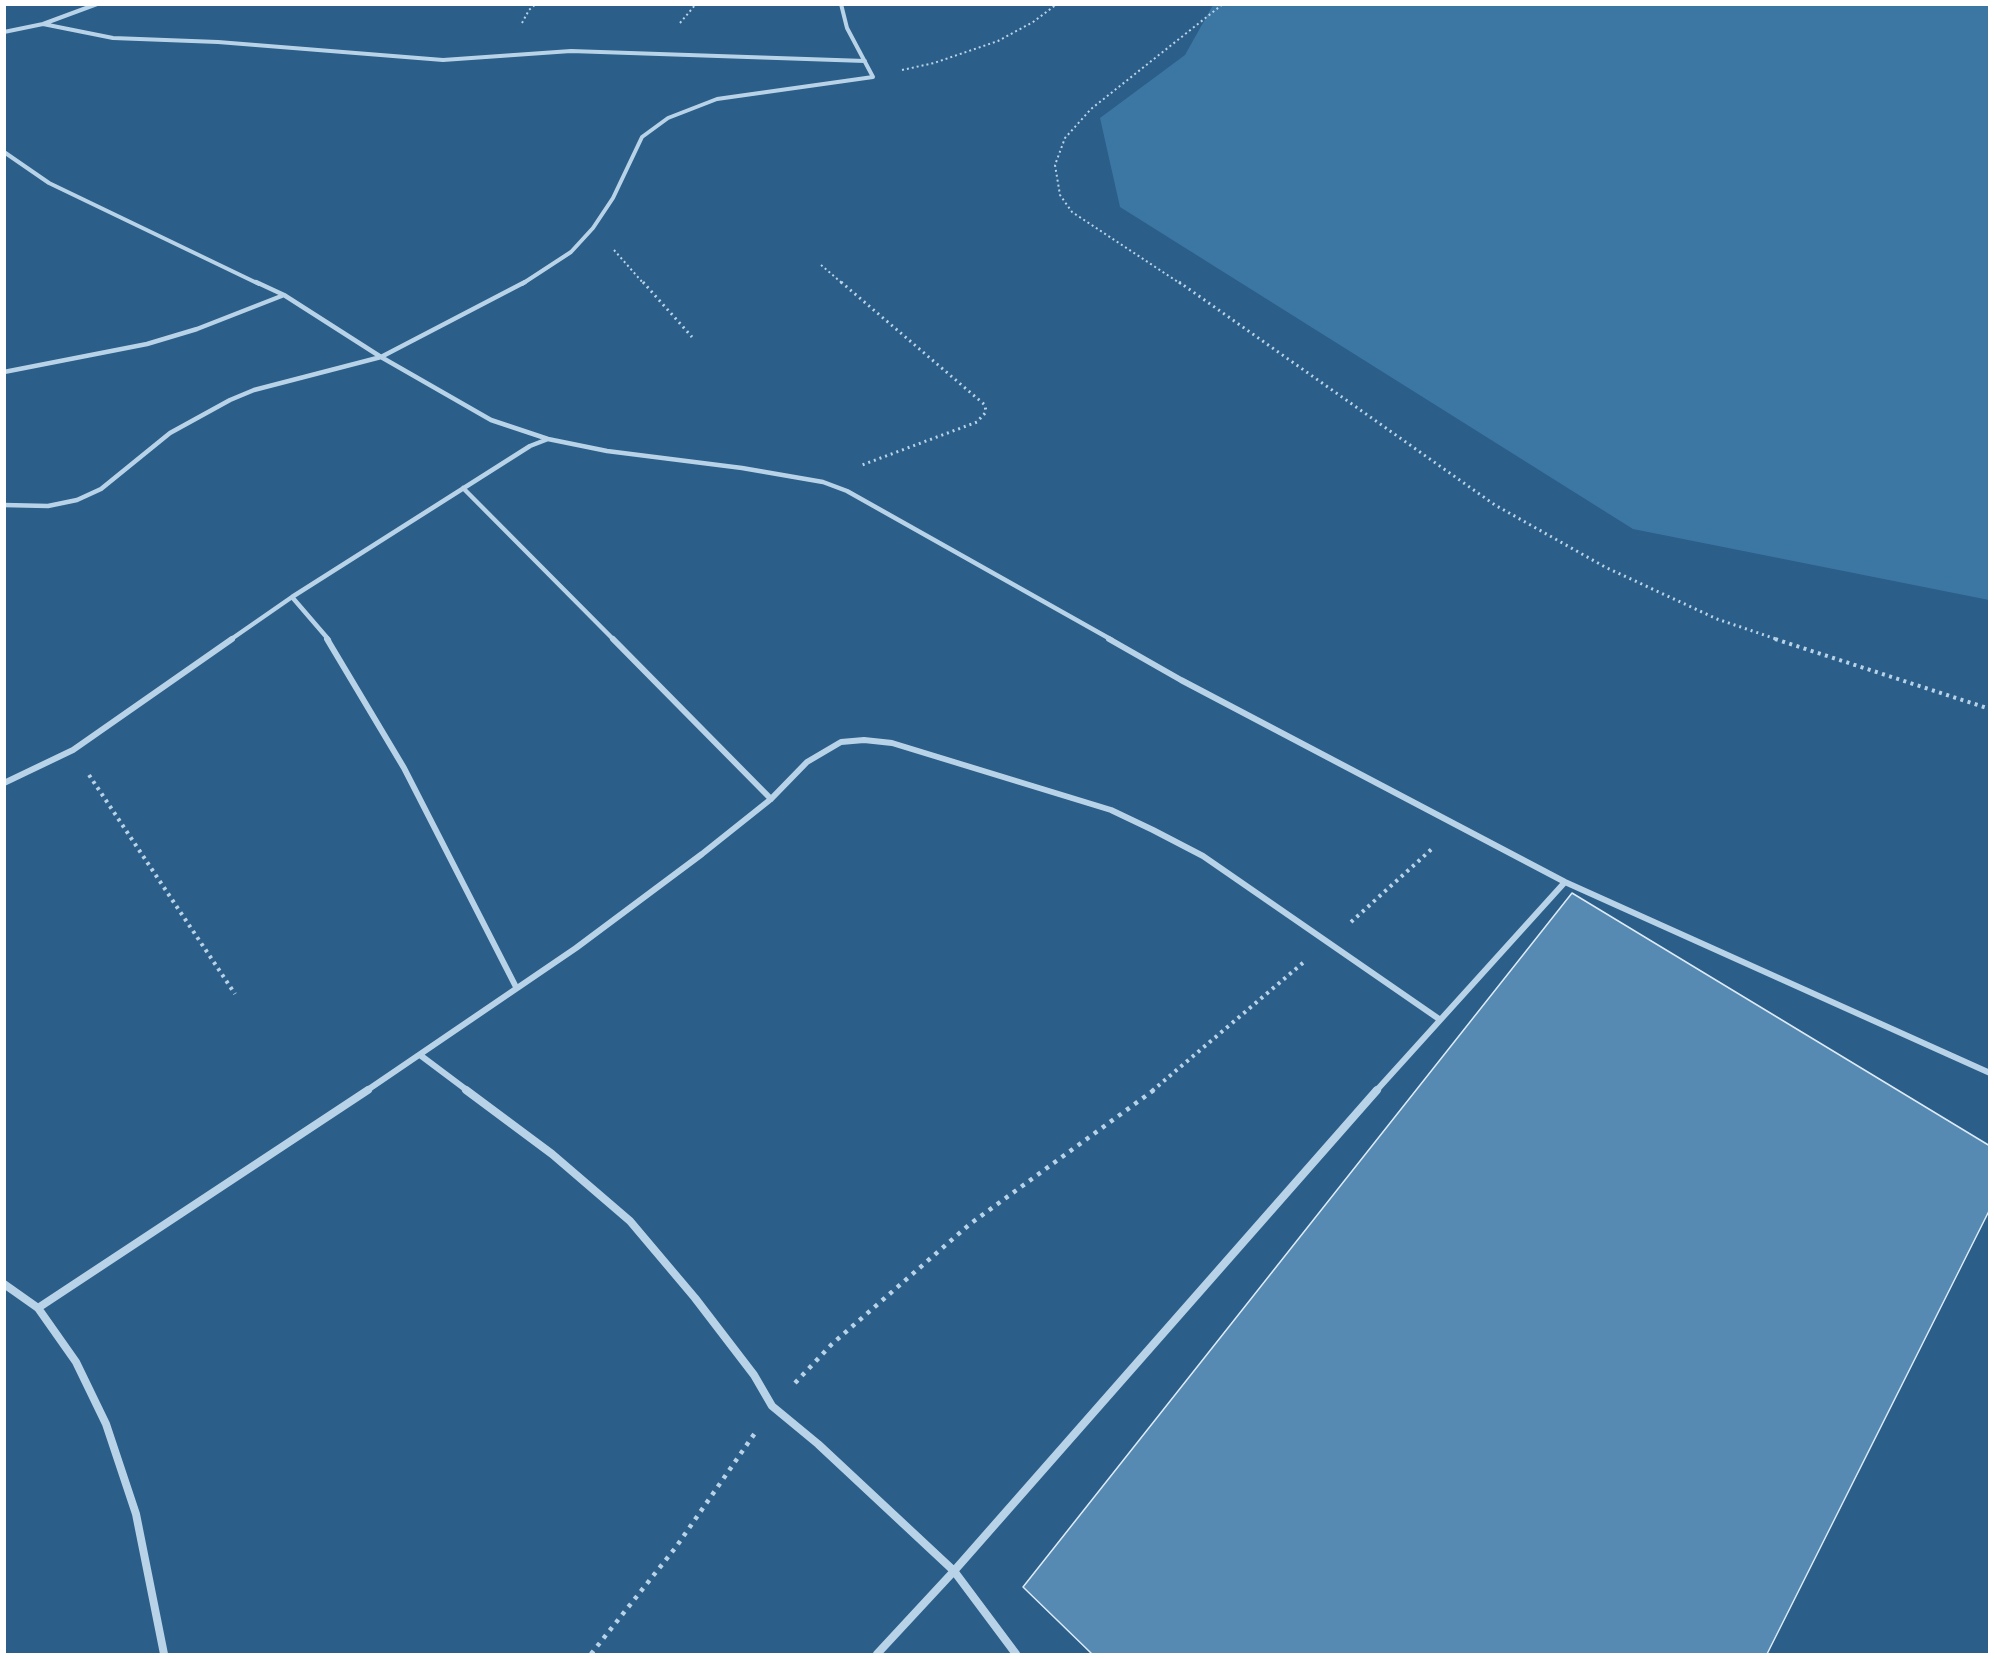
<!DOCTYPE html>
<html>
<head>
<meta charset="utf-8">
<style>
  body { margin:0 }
  #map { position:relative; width:1994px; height:1659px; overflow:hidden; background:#2b5e89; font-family:"IBM Plex Sans",sans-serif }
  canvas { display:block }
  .frame { position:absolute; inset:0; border:6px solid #fff; pointer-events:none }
</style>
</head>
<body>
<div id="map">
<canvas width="1994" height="1659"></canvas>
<div class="frame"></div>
</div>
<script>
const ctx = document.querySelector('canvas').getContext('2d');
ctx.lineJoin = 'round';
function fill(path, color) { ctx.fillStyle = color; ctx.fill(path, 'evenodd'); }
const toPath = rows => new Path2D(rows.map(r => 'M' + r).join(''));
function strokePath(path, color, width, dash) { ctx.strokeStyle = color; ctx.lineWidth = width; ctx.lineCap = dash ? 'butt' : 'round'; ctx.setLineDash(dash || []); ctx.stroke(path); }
fill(toPath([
  [1213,5,1989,5,1989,600,1633,529,1120,207,1100,118,1185,55]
]), '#3c77a3');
const building = toPath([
  [1572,893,1990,1146,1990,1209,1767,1654,1092,1654,1023,1587,1572,893]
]);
fill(building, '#578ab2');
strokePath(building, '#dcebf7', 1.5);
strokePath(toPath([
  [522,23,529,10,536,4],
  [680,23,696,4],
  [902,70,934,63,998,41,1033,22,1057,4],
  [614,250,644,284],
  [821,265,843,284],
  [1181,284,1072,212,1060,195,1055,165,1065,138,1091,109,1223,4]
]), '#b8d3e8', 2, [2, 3]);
strokePath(toPath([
  [643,282,692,337],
  [841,282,985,405,986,412,977,422,862,465],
  [1179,282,1495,505,1605,567,1717,619,1779,640]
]), '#b8d3e8', 3, [2, 4]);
strokePath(toPath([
  [1775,639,1990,709],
  [89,775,235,994],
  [1351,922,1434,847],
  [1152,1091,1304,962]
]), '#b8d3e8', 4, [3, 4.5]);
strokePath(toPath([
  [795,1383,832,1344,970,1224,1154,1090],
  [591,1654,676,1547,755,1433]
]), '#b8d3e8', 4.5, [4, 6]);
strokePath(toPath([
  [43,24,113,38,218,42,443,60,571,51,865,61],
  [4,32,43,24,97,4],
  [4,152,49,183,259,284],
  [522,284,571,252,593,228,613,198,642,137,668,118,717,99,873,77,847,28,841,4]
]), '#b8d3e8', 4);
strokePath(toPath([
  [256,282,284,295],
  [4,372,147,344,197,329,284,295,381,357,525,282],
  [463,488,614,640],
  [4,505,48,506,77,500,101,489,170,433,230,400,254,390,381,357,491,420,548,439,607,451,742,468,823,482,847,491,1112,640],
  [292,597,329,640],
  [230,640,292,597,530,446,548,439]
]), '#b8d3e8', 4.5);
strokePath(toPath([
  [327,639,404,768,516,987],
  [613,639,771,799],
  [1109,639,1181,680,1565,882,1990,1073],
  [4,783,73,750,232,639],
  [420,1055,468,1091],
  [366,1091,576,948,702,854,771,799,807,762,841,742,864,740,892,743,1111,810,1153,830,1203,856,1439,1019],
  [1376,1091,1565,882]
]), '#b8d3e8', 6);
strokePath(toPath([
  [466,1090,552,1154,630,1221,695,1298,754,1375,772,1406,818,1444,954,1571,877,1654],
  [4,1284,38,1308,76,1362,106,1424,136,1514,164,1654],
  [38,1308,368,1090],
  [1016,1654,954,1571,1377,1090]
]), '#b8d3e8', 8);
</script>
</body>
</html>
